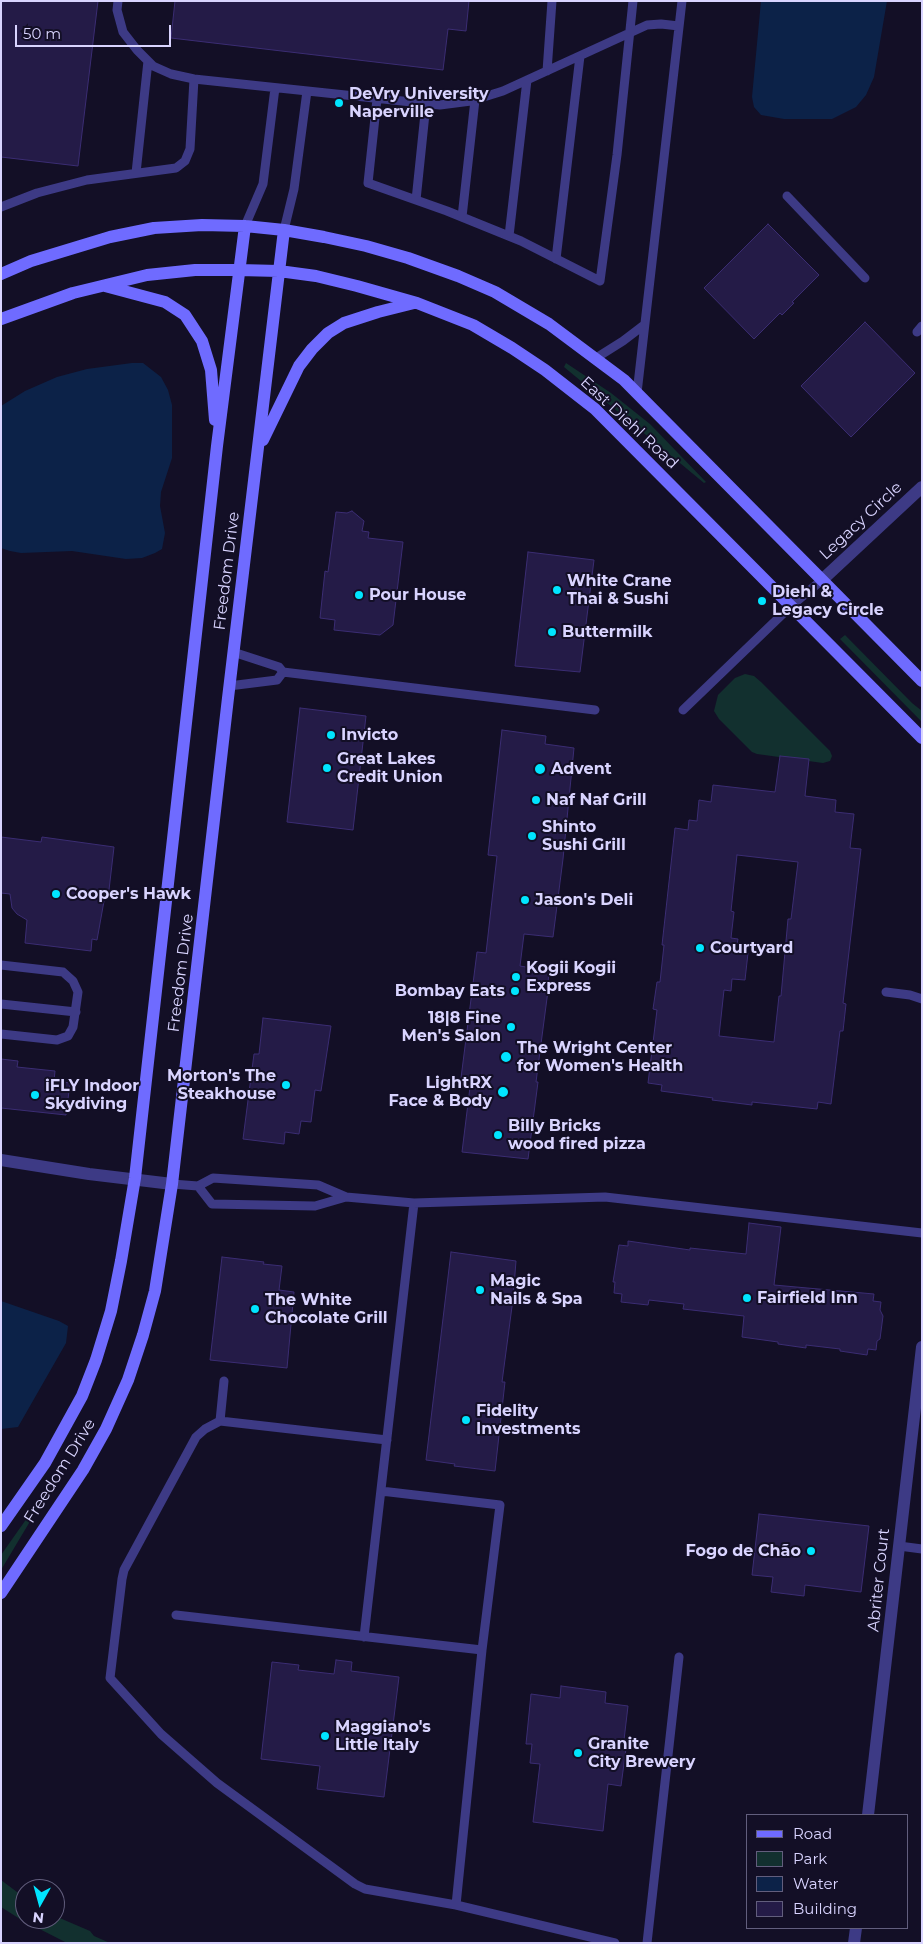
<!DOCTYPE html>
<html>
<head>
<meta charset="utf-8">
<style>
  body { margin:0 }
  #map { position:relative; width:923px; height:1944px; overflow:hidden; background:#130f26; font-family:Montserrat,sans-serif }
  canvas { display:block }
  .frame { position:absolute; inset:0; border:2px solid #d9d4ff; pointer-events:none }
  .legend { position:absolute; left:746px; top:1814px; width:162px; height:115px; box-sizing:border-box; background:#130f26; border:1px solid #625e7d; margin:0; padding:6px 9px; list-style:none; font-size:15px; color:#d9d4ff }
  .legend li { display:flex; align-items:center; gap:10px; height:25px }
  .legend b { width:25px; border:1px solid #625e7d }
  .north { position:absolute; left:15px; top:1879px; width:50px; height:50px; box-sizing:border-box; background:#130f26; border:1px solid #625e7d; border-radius:50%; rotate:187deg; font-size:14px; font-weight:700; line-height:20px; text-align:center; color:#d9d4ff }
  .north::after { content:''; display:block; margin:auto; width:18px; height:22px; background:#00e5ff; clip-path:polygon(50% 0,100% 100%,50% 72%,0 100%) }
  .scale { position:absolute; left:15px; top:25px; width:156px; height:22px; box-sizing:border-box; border:2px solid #d9d4ff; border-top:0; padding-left:6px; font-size:15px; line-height:18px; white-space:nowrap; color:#d9d4ff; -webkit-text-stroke:4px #130f26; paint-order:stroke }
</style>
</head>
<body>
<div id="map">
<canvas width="923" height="1944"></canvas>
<div class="frame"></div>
<ul class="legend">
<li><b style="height:6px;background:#6f6bff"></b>Road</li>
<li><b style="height:14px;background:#12302f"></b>Park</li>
<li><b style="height:14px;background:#0c2248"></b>Water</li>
<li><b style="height:14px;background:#241b47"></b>Building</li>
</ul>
<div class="north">N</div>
<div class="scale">50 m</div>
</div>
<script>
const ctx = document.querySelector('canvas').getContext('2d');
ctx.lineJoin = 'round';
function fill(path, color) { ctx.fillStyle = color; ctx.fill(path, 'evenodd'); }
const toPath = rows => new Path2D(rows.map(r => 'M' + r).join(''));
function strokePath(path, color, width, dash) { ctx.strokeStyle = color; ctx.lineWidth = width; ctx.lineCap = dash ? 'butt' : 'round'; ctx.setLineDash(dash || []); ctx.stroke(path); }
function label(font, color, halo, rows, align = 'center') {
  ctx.font = font + ' Montserrat,sans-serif'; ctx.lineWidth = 4; ctx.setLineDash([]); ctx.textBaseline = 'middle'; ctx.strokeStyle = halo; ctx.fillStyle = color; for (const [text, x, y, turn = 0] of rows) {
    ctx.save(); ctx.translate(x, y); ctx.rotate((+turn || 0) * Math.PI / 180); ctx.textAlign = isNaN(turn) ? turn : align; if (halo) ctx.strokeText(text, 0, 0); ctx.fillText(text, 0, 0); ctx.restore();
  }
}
fill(toPath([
  [566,363,611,393,650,424,706,482,704,483,564,367],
  [845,635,912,703,922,711,922,722,840,639],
  [745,674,754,676,761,682,830,751,832,756,830,761,823,763,757,754,752,752,719,719,714,711,718,695,735,678],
  [39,1501,41,1503,1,1570,1,1555],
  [1,1880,25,1898,25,1919,55,1919,55,1916,90,1931,94,1936,110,1943,67,1943,20,1919,1,1907]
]), '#12302f');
fill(toPath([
  [761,1,887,1,874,77,866,95,856,107,832,119,784,119,761,115,754,107,752,97],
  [132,363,143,363,161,377,168,390,172,405,172,458,161,492,160,506,165,533,162,549,155,553,142,558,126,559,72,551,21,553,10,551,1,548,1,406,25,391,57,377,87,369],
  [1,1301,59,1321,68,1326,66,1343,18,1427,1,1429]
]), '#0c2248');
const building = toPath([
  [1,1,98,1,78,166,1,157,1,1],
  [175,1,469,1,466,31,448,29,443,70,171,38,175,1],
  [768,224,819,275,792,302,794,303,782,315,780,313,754,339,704,288,768,224],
  [865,322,915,373,851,437,801,386,865,322],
  [352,511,364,521,362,531,369,532,368,538,403,542,393,625,380,635,334,630,335,620,320,618,325,571,328,572,336,512,347,513,352,511],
  [528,552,594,560,580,672,515,666,528,552],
  [300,708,366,716,353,830,287,822,300,708],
  [502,730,546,736,545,744,574,748,563,859,553,937,524,934,520,966,549,971,548,983,549,983,536,1082,538,1082,528,1159,462,1152,471,1079,461,1078,477,952,486,953,497,856,488,855,502,730],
  [780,756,809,759,805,796,836,800,835,812,854,814,850,848,861,849,843,1003,846,1004,843,1031,840,1031,831,1104,818,1102,817,1109,752,1102,752,1105,712,1100,713,1098,661,1091,662,1085,648,1083,657,1010,653,1009,657,982,660,982,664,945,662,945,675,828,688,830,689,820,697,821,699,800,711,802,713,785,775,792,780,756],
  [737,855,798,862,791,919,788,919,781,996,779,996,774,1042,719,1036,724,990,731,991,732,979,745,980,748,953,736,951,738,939,731,938,734,912,731,911,737,855],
  [1,837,41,842,42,837,114,847,109,890,106,890,97,940,92,939,91,951,25,943,27,920,17,914,12,908,10,894,1,893,1,837],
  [263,1018,331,1026,321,1091,315,1090,311,1122,301,1121,299,1134,285,1132,284,1144,243,1139,254,1054,259,1054,263,1018],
  [1,1059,18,1061,17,1067,55,1071,54,1081,70,1083,66,1115,1,1108,1,1059],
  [749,1223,781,1227,774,1285,874,1294,873,1301,881,1302,880,1310,883,1316,880,1339,877,1341,876,1350,868,1349,867,1355,840,1351,840,1349,806,1345,806,1348,778,1344,778,1342,742,1337,744,1316,683,1309,684,1304,649,1300,648,1305,621,1302,622,1294,614,1293,615,1282,613,1282,619,1245,628,1246,628,1241,690,1250,690,1248,746,1254,749,1223],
  [451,1252,516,1261,513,1299,502,1382,505,1382,495,1471,454,1466,455,1464,426,1460,451,1252],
  [222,1257,264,1262,263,1264,282,1266,279,1290,294,1292,287,1368,210,1360,222,1257],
  [759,1514,869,1526,861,1592,805,1585,804,1596,771,1592,773,1577,752,1575,759,1514],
  [336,1660,352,1662,351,1671,399,1677,384,1797,317,1789,320,1766,261,1759,272,1662,299,1665,298,1670,334,1674,336,1660],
  [561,1686,606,1692,605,1703,628,1706,624,1740,627,1741,621,1786,608,1784,603,1831,533,1822,540,1764,530,1763,532,1744,526,1744,531,1694,560,1698,561,1686]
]);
fill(building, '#241b47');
strokePath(building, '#3b2d73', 1);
strokePath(toPath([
  [118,1,117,10,123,32,137,50,153,66,171,74,194,79,440,105,471,101,503,91,647,25,661,24,679,26],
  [547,71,552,1],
  [377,99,368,183,447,211,521,241,600,281,617,155,633,1],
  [136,173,148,61],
  [787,196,865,278],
  [416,200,426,104],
  [1,207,37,193,87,180,176,168,185,161,190,149,194,79],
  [462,217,475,100],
  [245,226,263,184,275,88],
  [284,230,294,189,307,91],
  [509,236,527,80],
  [556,259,580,56],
  [917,332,922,326],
  [596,358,623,341,644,325],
  [637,393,682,1],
  [233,652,279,667,283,672,595,710],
  [229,686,277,680,283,672],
  [683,710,791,606,822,580],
  [1,965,63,972,73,981,78,992,73,1027,68,1036,57,1040,1,1034],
  [886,992,910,995,922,999],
  [1,1004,76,1012],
  [172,1184,198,1186,213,1178,318,1185,346,1197,414,1203,605,1197,922,1233],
  [198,1186,212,1204,315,1206,346,1197],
  [220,1421,224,1381],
  [381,1491,500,1505,482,1650,456,1905,365,1889,355,1884,217,1783,161,1734,110,1678,122,1579,124,1570,196,1437,205,1429,220,1421,387,1440],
  [899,1546,922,1549],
  [176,1615,482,1650],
  [364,1637,414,1203],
  [456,1905,615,1943],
  [647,1943,679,1657]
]), '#3d3a85', 9);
strokePath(toPath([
  [822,580,922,487],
  [1,1160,89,1174,172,1184],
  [868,1815,922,1347],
  [854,1943,856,1928]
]), '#3d3a85', 12);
strokePath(toPath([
  [1,274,31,261,110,237,154,228,202,225,245,226,284,230,324,237,366,246,408,258,458,276,495,292,549,324,624,380,922,681],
  [105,286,165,302,185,315,202,341,211,370,215,420],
  [1,319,73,293,147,275,195,270,239,270,279,271,316,276,357,286,417,303,473,325,512,348,545,370,595,409,922,738],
  [263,440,299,366,312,349,328,333,344,323,378,312,414,303],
  [1,1526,45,1463,82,1396,96,1360,111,1311,121,1261,135,1178,217,446,245,226],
  [1,1593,83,1470,106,1429,128,1380,143,1335,155,1291,172,1184,228,698,284,230]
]), '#6f6bff', 12);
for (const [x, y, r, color] of [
  [339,103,5,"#00e5ff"],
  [557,590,5,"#00e5ff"],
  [359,595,5,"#00e5ff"],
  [762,601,5,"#00e5ff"],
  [552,632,5,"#00e5ff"],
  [331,735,5,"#00e5ff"],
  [327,768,5,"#00e5ff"],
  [540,769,6,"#00e5ff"],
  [536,800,5,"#00e5ff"],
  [532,836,5,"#00e5ff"],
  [56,894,5,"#00e5ff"],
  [525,900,5,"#00e5ff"],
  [700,948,5,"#00e5ff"],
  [516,977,5,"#00e5ff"],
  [515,991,5,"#00e5ff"],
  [511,1027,5,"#00e5ff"],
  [506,1057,6,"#00e5ff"],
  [286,1085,5,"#00e5ff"],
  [503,1092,6,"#00e5ff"],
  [35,1095,5,"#00e5ff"],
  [498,1135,5,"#00e5ff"],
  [480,1290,5,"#00e5ff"],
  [747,1298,5,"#00e5ff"],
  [255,1309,5,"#00e5ff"],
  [466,1420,5,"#00e5ff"],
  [811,1551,5,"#00e5ff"],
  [325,1736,5,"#00e5ff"],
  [578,1753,5,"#00e5ff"]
]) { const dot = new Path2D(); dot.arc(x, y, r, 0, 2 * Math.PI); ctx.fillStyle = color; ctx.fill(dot); strokePath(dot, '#130f26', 2); }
label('bold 16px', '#d9d4ff', '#130f26', [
  ["DeVry University",349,94],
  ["Naperville",349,112],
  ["White Crane",567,581],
  ["Thai & Sushi",567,599],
  ["Diehl &",772,592],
  ["Legacy Circle",772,610],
  ["Pour House",369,595],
  ["Buttermilk",562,632],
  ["Invicto",341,735],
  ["Great Lakes",337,759],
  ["Credit Union",337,777],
  ["Advent",551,769],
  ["Naf Naf Grill",546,800],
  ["Shinto",542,827],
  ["Sushi Grill",542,845],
  ["Cooper's Hawk",66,894],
  ["Jason's Deli",535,900],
  ["Courtyard",710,948],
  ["Kogii Kogii",526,968],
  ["Express",526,986],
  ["Bombay Eats",505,991,"right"],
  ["18|8 Fine",501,1018,"right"],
  ["Men's Salon",501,1036,"right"],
  ["The Wright Center",517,1048],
  ["for Women's Health",517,1066],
  ["Morton's The",276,1076,"right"],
  ["Steakhouse",276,1094,"right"],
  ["LightRX",492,1083,"right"],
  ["Face & Body",492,1101,"right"],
  ["iFLY Indoor",45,1086],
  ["Skydiving",45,1104],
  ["Billy Bricks",508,1126],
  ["wood fired pizza",508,1144],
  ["Magic",490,1281],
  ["Nails & Spa",490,1299],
  ["Fairfield Inn",757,1298],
  ["The White",265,1300],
  ["Chocolate Grill",265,1318],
  ["Fidelity",476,1411],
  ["Investments",476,1429],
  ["Fogo de Chão",801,1551,"right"],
  ["Maggiano's",335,1727],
  ["Little Italy",335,1745],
  ["Granite",588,1744],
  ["City Brewery",588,1762]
], 'left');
label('16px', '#d9d4ff', '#130f26', [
  ["East Diehl Road",629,423,43],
  ["Legacy Circle",861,521,-43],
  ["Freedom Drive",227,571,-83],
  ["Freedom Drive",181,973,-83],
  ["Freedom Drive",60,1471,-58],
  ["Abriter Court",879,1580,-84]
]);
</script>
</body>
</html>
